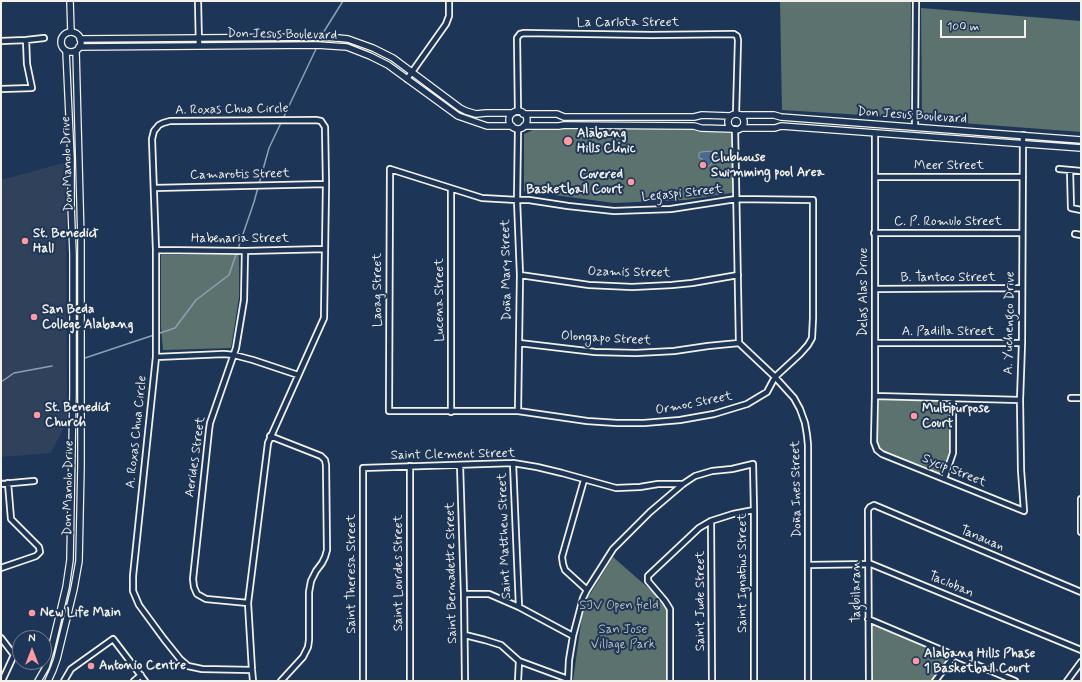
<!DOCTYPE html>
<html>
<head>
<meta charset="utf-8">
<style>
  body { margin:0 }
  #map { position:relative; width:1082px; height:682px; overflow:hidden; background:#1d3557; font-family:Mynerve,sans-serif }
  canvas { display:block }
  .frame { position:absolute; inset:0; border:2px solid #f4f1e8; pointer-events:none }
  .north { position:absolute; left:12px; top:630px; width:40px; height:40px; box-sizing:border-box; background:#1d3557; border:1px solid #738091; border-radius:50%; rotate:0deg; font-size:11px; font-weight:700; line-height:16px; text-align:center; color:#f4f1e8 }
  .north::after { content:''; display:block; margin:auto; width:14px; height:18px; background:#ff9aa2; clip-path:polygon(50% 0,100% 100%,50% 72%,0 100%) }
  .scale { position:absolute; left:940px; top:20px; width:86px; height:18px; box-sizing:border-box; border:2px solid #f4f1e8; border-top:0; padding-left:5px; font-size:12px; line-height:14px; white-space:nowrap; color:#f4f1e8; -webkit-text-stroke:3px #1d3557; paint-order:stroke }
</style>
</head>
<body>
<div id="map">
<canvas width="1082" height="682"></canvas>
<div class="frame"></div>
<div class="north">N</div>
<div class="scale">100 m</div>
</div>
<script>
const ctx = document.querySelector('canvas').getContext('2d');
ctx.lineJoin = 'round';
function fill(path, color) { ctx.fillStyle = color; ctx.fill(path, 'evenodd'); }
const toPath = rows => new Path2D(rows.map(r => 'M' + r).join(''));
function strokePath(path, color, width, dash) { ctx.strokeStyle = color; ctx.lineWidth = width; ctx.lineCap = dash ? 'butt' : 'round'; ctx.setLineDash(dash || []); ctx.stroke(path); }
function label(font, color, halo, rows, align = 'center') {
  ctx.font = font + ' Mynerve,sans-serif'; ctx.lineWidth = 4; ctx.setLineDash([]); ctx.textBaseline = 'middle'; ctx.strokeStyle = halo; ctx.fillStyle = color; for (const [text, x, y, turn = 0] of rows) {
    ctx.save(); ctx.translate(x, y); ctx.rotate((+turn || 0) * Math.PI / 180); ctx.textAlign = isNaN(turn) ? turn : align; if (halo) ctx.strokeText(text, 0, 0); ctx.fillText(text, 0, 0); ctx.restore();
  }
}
fill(toPath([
  [67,162,66,240,67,421,51,453,1,457,1,180]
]), '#30415c');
fill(toPath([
  [780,1,911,1,910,118,782,110],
  [921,8,1081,21,1081,132,922,120],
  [728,126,737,131,737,192,686,200,614,203,524,191,524,134,535,129],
  [161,255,239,255,239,297,231,348,163,350,161,327],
  [875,398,953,399,953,450,943,478,883,453,877,449,874,443],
  [613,557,653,592,666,609,667,659,667,681,573,681,582,616,589,596],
  [870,624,950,656,932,681,872,681]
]), '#5c726e');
const water = toPath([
  [713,151,715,152,716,157,712,160,712,163,709,166,706,165,703,163,702,159,699,158,699,153,701,152,713,151]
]);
fill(water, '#4a6a90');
strokePath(water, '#8ea0b3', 1);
strokePath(toPath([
  [323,33,343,1],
  [85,358,175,328,196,300,229,275,254,202,269,148,316,49],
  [1,382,14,373,52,366]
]), '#8ea0b3', 1.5);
const minor = toPath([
  [198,1,199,46],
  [1,41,26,40,44,38],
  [407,79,446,24,449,16,449,1],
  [1,89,32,88,27,64,26,40],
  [518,112,517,38,520,34,524,33,651,35,734,34,737,36,738,40,736,114],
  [915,127,916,1],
  [518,129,517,200,520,275,518,411],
  [735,129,739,343,775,377,794,398,800,409,805,423,807,435,808,445,808,681],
  [875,133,875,396,874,442,877,450,882,454,1024,511,1021,470,1020,400,1022,343,1023,135],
  [390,169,482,198,517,200,529,200,568,206,614,211,671,209,736,199,813,200,813,318,812,338,808,345,800,354,775,377,767,392,747,404,714,414,680,420,644,423,617,423,587,421,518,411,389,411,390,169],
  [1059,169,1081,171],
  [1070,170,1071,208,1081,210],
  [875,177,1023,177],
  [154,188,326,184],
  [874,233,1022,233],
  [1075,234,1081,235],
  [156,250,245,251,325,249],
  [245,251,244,300,236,348,210,423,209,430,193,579,194,587,197,594,206,599,248,603],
  [520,275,589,285,632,287,672,285,692,283,738,275],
  [875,289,1022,288],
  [519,343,595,352,636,353,674,351,708,346,739,343],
  [875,343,1022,343],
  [156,357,224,354,234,355,253,360,298,375],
  [875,396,1020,400],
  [1071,398,1081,398],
  [451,412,451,189],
  [270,436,321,456,325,460,326,465,327,550,325,557,322,563,316,571,311,581,309,592,309,640,308,647,303,657,281,681],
  [513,463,519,607],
  [460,465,464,594,465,681],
  [944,479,953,453,953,399],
  [584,480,562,557,563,564,565,570,587,590],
  [1,484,34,481],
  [1081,499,1081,532],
  [711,521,712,681],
  [808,565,871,564,1081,650],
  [1,568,36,556,40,552,39,547,11,519,8,483],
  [464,594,489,594,519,607,573,636],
  [868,619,1015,681],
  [465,635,485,640,501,645,519,661,568,679],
  [1,638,14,655,2,681],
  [252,670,202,669,188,666,180,659,164,639,139,605,133,591,133,576,156,357,156,250,152,139,154,131,159,125,163,123,170,121,316,120,321,121,325,127,326,184,324,318,268,443,248,603,252,670,253,681],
  [64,681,71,669,113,639,145,681],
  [134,681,141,675],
  [363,681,363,468,513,463,537,467,562,473,616,488,640,487,658,484,683,484],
  [410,681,410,466],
  [518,681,519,661],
  [568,681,569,660,573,636,583,598,587,590,613,549,650,512,683,484,695,476,712,471,732,469,753,464,754,510,754,681],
  [670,681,670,609,665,601,648,581,648,576,699,528,711,521,733,514,754,510],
  [869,681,868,510,870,507,874,505,1081,592],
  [935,681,955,655],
  [1067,681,1081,662]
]);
const tertiary = toPath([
  [70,1,71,32],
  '61 42a10 10 0 1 1 20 0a10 10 0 1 1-20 0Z',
  [80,39,319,37,338,38,348,39,373,48,393,58,460,108,466,111,476,114,486,113,513,113],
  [79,47,317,45,347,47,370,56,388,65,458,116,487,126,512,126],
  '509 120a9 9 0 1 1 18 0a9 9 0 1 1-18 0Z',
  [523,114,557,114,564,117,694,117,702,115,730,116],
  '728 122a8 8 0 1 1 16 0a8 8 0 1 1-16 0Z',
  [741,115,774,115,781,117,1081,140],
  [524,126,559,126,564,125,694,126,701,128,732,129],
  [741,128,775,128,781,126,1081,148],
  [38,681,46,667,51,650,66,587,70,560,73,393,73,254,71,205,71,159,66,51],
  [48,681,53,670,57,659,74,589,79,561,81,466,81,240,76,51]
]);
strokePath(minor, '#f4f1e8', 8);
strokePath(tertiary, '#f4f1e8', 8);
strokePath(minor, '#1d3557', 4.5);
strokePath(tertiary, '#1d3557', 5.5);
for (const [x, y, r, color] of [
  [568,141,5,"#ff9aa2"],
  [703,165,4,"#ff9aa2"],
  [631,182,4,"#ff9aa2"],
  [25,241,4,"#ff9aa2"],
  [34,317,4,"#ff9aa2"],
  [37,415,4,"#ff9aa2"],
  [914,416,4,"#ff9aa2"],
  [32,613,4,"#ff9aa2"],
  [916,661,4,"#ff9aa2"],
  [91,666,4,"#ff9aa2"]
]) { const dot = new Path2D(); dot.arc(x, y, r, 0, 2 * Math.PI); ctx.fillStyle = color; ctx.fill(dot); strokePath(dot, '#1d3557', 1.5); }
label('13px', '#f4f1e8', '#1d3557', [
  ["La Carlota Street",628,23],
  ["Don Jesus Boulevard",282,35,1],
  ["A. Roxas Chua Circle",232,110,-1],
  ["Don Jesus Boulevard",912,116,4],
  ["Don Manolo Drive",68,164,-92],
  ["Meer Street",949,166],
  ["Camarotis Street",240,175,-1],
  ["Legaspi Street",682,194,-6],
  ["C. P. Romulo Street",948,222],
  ["Habenaria Street",240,239],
  ["Doña Mary Street",507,270,-91],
  ["Ozamis Street",629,273,1],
  ["B. Tantoco Street",948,278],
  ["Laoag Street",378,290,-90],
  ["Delas Alas Drive",864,292,-90],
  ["Lucena Street",440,300,-90],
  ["A. Yuchengco Drive",1010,323,-89],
  ["A. Padilla Street",948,332],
  ["Olongapo Street",606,339,3],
  ["Ormoc Street",694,404,-11],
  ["A. Roxas Chua Circle",137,432,-84],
  ["Saint Clement Street",453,455,-1],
  ["Aerides Street",196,457,-82],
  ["Sycip Street",954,471,22],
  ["Don Manolo Drive",69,488,-89],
  ["Doña Ines Street",797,489,-91],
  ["Saint Matthew Street",505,536,-92],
  ["Tanauan",982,539,23],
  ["Saint Lourdes Street",399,573,-90],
  ["Saint Bernadette Street",452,573,-91],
  ["Saint Ignatius Street",743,573,-90],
  ["Saint Theresa Street",352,574,-90],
  ["Tacloban",951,585,23],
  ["Tagbilaran",857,592,-90],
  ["Saint Jude Street",701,601,-90]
]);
label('bold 13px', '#f4f1e8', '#1d3557', [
  ["Alabang",577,134],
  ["Hills Clinic",577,149],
  ["Clubhouse",711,158],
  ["Swimming pool Area",711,173],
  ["Covered",623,175,"right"],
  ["Basketball Court",623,190,"right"],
  ["St. Benedict",33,234],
  ["Hall",33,249],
  ["San Beda",42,310],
  ["College Alabang",42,325],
  ["St. Benedict",45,408],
  ["Church",45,423],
  ["Multipurpose",922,409],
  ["Court",922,424],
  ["New Life Main",40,613],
  ["Alabang Hills Phase",924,654],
  ["1 Basketball Court",924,669],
  ["Antonio Centre",99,666]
], 'left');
label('13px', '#b7beb7', '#1d3557', [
  ["SJV Open field",619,606],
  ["San Jose",623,630],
  ["Village Park",623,645]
]);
</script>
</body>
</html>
